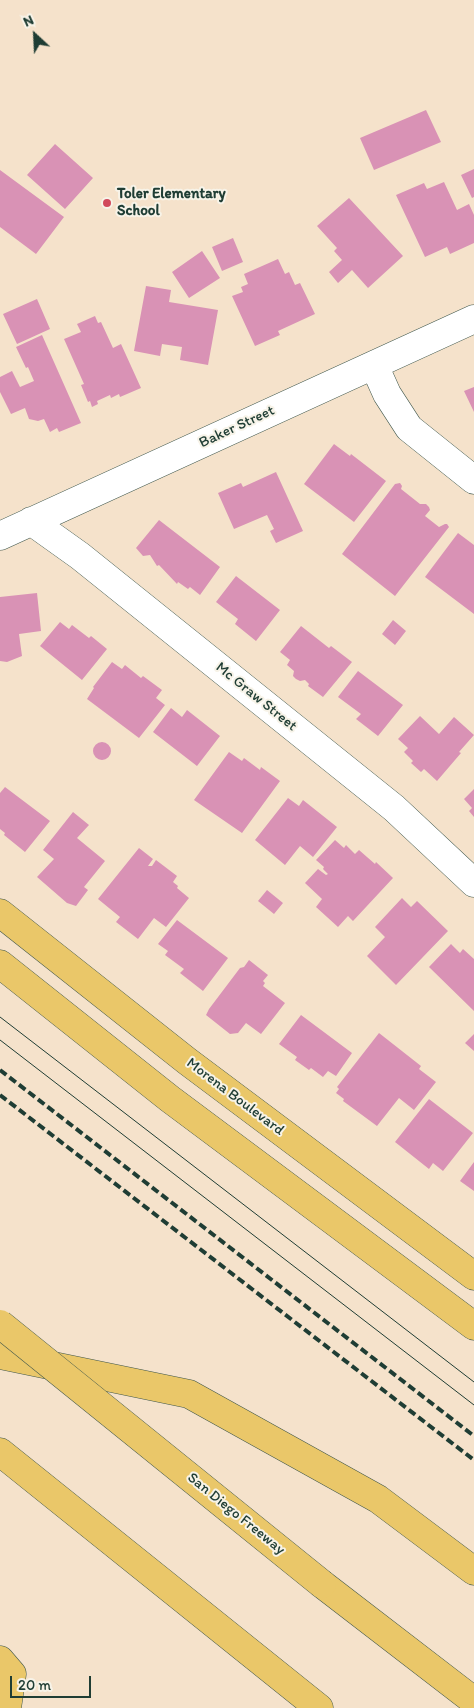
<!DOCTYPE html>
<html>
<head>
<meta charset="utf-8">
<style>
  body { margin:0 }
  #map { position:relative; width:474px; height:1708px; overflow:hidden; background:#f5e2cb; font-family:Itim,sans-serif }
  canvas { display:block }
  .north { position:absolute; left:10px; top:10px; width:50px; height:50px; -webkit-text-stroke:4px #f7f3e8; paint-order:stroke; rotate:335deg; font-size:14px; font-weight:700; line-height:20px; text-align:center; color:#1f3d34 }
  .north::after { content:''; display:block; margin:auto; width:18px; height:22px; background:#1f3d34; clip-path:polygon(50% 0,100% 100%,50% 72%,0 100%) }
  .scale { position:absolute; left:10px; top:1676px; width:81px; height:22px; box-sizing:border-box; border:2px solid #1f3d34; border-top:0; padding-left:6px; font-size:15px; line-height:18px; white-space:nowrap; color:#1f3d34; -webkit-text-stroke:4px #f7f3e8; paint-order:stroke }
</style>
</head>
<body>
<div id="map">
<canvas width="474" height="1708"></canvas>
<div class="north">N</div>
<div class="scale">20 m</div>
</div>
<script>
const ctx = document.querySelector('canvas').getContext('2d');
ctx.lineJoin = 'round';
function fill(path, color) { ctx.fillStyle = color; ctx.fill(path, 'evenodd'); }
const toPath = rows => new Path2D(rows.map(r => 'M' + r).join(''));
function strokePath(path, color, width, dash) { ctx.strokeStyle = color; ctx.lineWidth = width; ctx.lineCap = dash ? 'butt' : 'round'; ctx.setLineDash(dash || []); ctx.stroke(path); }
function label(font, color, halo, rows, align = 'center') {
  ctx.font = font + ' Itim,sans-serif'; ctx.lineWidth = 4; ctx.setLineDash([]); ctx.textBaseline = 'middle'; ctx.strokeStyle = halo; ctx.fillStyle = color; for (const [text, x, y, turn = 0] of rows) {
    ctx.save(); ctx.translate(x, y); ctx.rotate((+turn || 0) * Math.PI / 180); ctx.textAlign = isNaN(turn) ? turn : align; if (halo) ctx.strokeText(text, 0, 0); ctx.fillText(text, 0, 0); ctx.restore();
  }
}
fill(toPath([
  [426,110,441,142,374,170,360,138],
  [55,144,93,178,65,209,27,175],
  [474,169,474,197,472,198,461,175],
  [0,170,64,217,36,254,0,227],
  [444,182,457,210,469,204,474,215,474,243,450,254,447,247,425,257,396,195,424,183,427,189],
  [349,198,403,256,368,288,352,270,338,283,329,272,342,260,334,251,337,248,317,226],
  [233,238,243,262,222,271,212,247],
  [202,251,220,278,189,298,172,272],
  [278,259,285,274,289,272,295,285,300,283,315,314,278,331,280,335,255,346,232,296,243,292,241,287,248,284,244,274],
  [146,286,171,290,169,302,218,310,208,365,180,360,182,347,162,344,160,356,134,351],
  [37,299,50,329,17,344,3,314],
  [95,316,98,323,101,322,113,348,121,344,141,388,120,397,119,394,111,398,110,395,97,401,98,404,92,407,90,401,88,402,81,385,84,384,64,339,81,332,77,324],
  [42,335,81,423,59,432,57,428,50,432,44,419,38,421,29,419,25,408,11,414,0,392,0,377,12,371,20,387,34,381,28,367,26,368,16,347],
  [474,387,474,412,464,391],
  [334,444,350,456,351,454,386,481,354,522,304,484],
  [276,472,303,531,276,543,270,531,274,529,267,515,234,529,218,493,241,483,243,487],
  [400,483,402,486,401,489,420,504,426,504,429,507,430,510,425,516,439,527,445,524,447,524,449,527,395,596,342,554,395,484],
  [159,520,220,567,200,595,190,587,188,589,178,582,177,584,159,565,157,566,150,555,143,556,136,548],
  [458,533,474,545,474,614,425,577],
  [236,576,280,610,256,641,235,624,238,619,216,602],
  [37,593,41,631,19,634,22,656,7,662,0,661,0,597],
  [393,620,406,631,395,645,382,634],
  [60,622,69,629,72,625,89,638,91,636,107,649,82,680,40,646],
  [301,626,329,648,331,646,352,662,323,697,308,686,309,684,305,680,300,681,296,679,293,676,294,671,287,665,290,660,280,652],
  [112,662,122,669,125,665,141,678,143,676,162,690,156,698,165,705,139,738,87,699,94,688,93,687],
  [358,671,403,705,378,736,356,719,361,714,338,697],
  [171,708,182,717,187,710,220,736,197,766,153,732],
  [420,716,439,734,454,717,474,735,459,752,461,753,437,781,424,769,421,772,411,763,413,761,404,752,408,748,398,739],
  '93 751a9 9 0 1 1 18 0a9 9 0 1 1-18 0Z',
  [229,752,242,761,244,758,260,770,261,767,280,781,242,833,194,800],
  [5,787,50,821,25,852,4,835,5,833,0,829,0,793],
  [474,789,474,817,469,811,472,808,464,799],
  [288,798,299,806,303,800,337,827,313,857,300,846,285,865,255,840],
  [73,812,89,825,77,838,105,861,84,887,88,890,76,906,67,903,37,877,54,859,43,850],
  [335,840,344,848,346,845,355,854,359,850,375,864,376,862,393,878,353,921,348,916,338,927,316,907,322,899,305,883,318,869,326,875,328,874,323,869,324,867,316,860],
  [139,848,153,859,148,866,152,866,156,860,177,876,173,882,178,886,177,888,189,898,166,927,154,918,138,939,116,922,120,917,98,899],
  [267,890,283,903,274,914,258,901],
  [402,898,411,907,417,901,448,931,396,985,367,956,385,937,375,927],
  [177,920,228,958,203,991,180,973,184,969,165,955,168,951,158,944],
  [451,944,460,953,463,949,474,959,474,1011,429,967],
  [249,960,268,975,263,981,265,983,263,986,285,1003,261,1034,246,1023,238,1033,230,1034,206,1015,209,1009,240,968,244,967],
  [301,1015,352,1053,336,1076,328,1071,323,1077,311,1068,309,1070,295,1060,297,1057,279,1044],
  [379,1033,421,1066,419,1069,436,1082,414,1110,399,1098,377,1126,343,1101,344,1099,336,1093,339,1089,337,1087],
  [474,1034,474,1051,465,1043],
  [429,1099,473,1133,443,1171,433,1163,429,1169,395,1142],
  [474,1162,474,1191,460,1181]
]), '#d992b5');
const minor = toPath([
  [374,365,387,394,409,428,474,480],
  [31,521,80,556,394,808,474,883],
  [0,536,474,319]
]);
const major = toPath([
  [0,913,187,1061,474,1276],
  [0,964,170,1099,474,1326],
  [0,1660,12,1674,7,1708]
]);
const highway = toPath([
  [0,1355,189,1394,378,1499,474,1571],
  [0,1452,319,1708],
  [322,1584,474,1701]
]);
strokePath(minor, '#3f564b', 29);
strokePath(major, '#3f564b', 29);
strokePath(highway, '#3f564b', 29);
strokePath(minor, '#fff', 28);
strokePath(major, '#eac769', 28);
strokePath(highway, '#eac769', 28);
strokePath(toPath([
  [0,1017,474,1382],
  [0,1040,474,1405]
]), '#1f3d34', 1);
strokePath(toPath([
  [0,1070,474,1436],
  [0,1095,474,1460]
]), '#1f3d34', 4, [8, 4]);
const highwayBridge = toPath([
  [0,1324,322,1584]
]);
strokePath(highwayBridge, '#3f564b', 29, []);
strokePath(highwayBridge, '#eac769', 28);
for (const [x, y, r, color] of [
  [107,203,5,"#d1495b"]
]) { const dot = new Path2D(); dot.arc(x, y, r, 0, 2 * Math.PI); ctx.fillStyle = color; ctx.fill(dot); strokePath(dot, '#f7f3e8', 2); }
label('bold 15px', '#1f3d34', '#f7f3e8', [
  ["Toler Elementary",117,194],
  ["School",117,211]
], 'left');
label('15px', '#1f3d34', '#f7f3e8', [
  ["Baker Street",237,427,-25],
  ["Mc Graw Street",256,697,39],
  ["Morena Boulevard",235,1097,37],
  ["San Diego Freeway",236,1514,39]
]);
</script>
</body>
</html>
